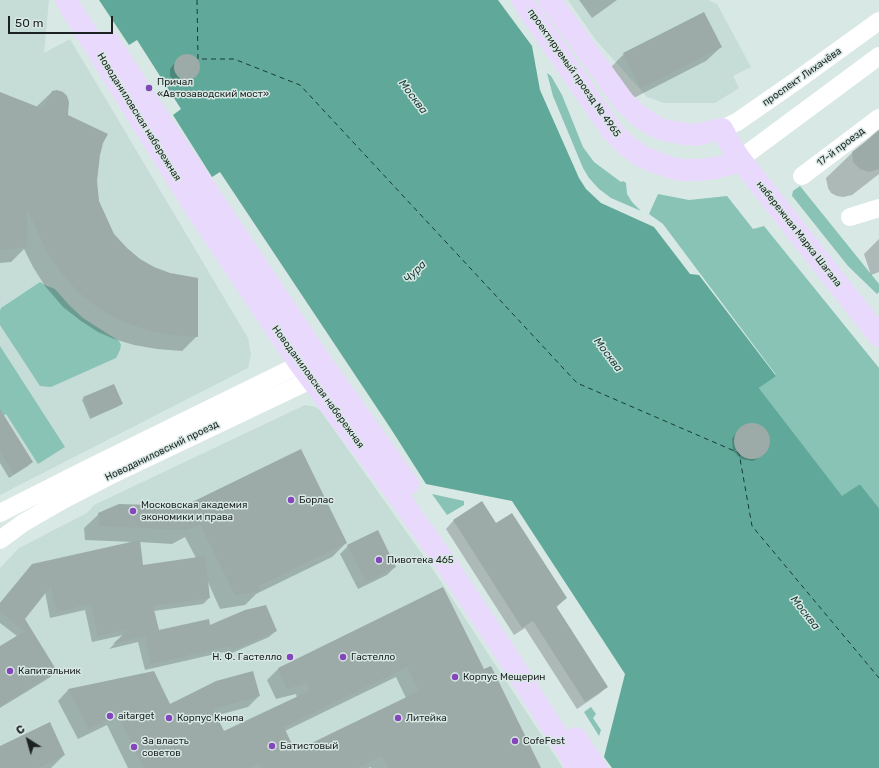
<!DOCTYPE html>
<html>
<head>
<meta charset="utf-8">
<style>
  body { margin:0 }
  #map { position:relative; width:879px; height:768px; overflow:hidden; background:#d8e8e4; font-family:Rubik,sans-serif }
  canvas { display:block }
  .north { position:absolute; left:8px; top:720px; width:40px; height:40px; -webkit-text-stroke:3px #d8e8e4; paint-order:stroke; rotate:323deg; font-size:11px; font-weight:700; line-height:16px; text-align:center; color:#1c2221 }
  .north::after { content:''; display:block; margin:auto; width:14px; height:18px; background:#1c2221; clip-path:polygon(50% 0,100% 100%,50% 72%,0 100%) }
  .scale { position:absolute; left:8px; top:16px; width:105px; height:18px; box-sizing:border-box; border:2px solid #1c2221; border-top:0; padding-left:5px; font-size:12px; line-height:14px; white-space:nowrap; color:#1c2221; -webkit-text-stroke:3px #d8e8e4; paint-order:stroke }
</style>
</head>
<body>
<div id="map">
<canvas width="879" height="768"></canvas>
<div class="north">С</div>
<div class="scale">50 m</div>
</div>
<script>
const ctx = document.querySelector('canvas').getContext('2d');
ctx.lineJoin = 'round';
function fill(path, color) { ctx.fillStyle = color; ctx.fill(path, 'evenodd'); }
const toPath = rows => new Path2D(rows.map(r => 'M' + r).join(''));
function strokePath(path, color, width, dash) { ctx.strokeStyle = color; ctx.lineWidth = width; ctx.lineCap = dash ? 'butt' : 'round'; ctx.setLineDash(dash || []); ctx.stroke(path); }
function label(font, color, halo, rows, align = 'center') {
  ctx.font = font + ' Rubik,sans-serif'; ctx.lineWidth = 3; ctx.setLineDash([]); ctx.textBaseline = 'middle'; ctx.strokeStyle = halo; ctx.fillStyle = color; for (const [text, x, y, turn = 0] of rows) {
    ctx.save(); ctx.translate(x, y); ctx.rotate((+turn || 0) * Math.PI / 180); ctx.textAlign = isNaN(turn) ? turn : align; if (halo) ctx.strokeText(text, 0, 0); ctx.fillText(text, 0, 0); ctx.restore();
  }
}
fill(toPath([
  [0,0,49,0,44,53,70,39,248,338,251,355,248,368,0,495],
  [568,0,708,0,717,4,751,67,733,76,739,88,715,103,664,103,647,97,595,39],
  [305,405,315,407,320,410,434,571,563,768,0,768,0,568,19,548,87,513,94,505]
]), '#c6ddd7');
fill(toPath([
  [547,73,551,76,562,95,583,147,594,162,621,182,623,181,626,183,627,194,632,202,641,211,611,198,599,189,589,178,583,168,553,96],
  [800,186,879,284,879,292,877,294,848,266,793,197,792,196,793,191],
  [658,194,689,200,727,196,753,229,764,226,879,368,879,508,860,484,842,497,759,388,776,375,663,224,649,214],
  [40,282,47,286,55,289,70,306,83,318,119,341,121,345,120,350,116,358,51,387,40,386,0,325,0,311,1,308],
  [0,346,65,447,38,464,6,414,0,418],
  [432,494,464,501,464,505,447,515],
  [591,707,596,714,593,718,601,730,599,736,584,712]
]), '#88c3b6');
fill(toPath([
  [99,0,498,0,532,46,540,90,579,178,586,189,601,203,654,227,690,274,699,275,776,376,759,388,842,496,860,484,879,508,879,768,612,768,604,757,625,674,512,501,426,484,391,429,220,172,212,177,173,115,181,109,137,40,129,45]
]), '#60a99a');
fill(toPath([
  [579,0,617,0,592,18],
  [721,47,706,61,626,102,609,69,624,54],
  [187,54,194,57,197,59,200,68,196,76,191,81,183,85,175,83,170,76,170,69,177,60,183,55],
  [52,92,67,116,102,143,99,155,96,181,98,201,113,234,197,336,182,351,157,349,134,345,114,339,98,332,81,321,63,307,45,286,33,267,24,249,11,262,0,263,0,95,36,107],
  [879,129,879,174,852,195,843,197,837,196,831,193,828,188,826,178,852,153,864,143],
  [879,239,879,272,871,275,864,254],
  [84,398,119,406,90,419,82,400],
  [0,422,32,462,28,466,9,478,0,463],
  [747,424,753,424,758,425,763,428,768,438,767,448,757,459,752,461,741,459,733,451,732,439,735,434,742,427],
  [482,502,496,524,566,598,556,608,607,687,599,694,577,709,525,628,514,635,446,529,453,521],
  [119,505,346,543,332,557,256,594,245,605,220,609,208,582,209,598,203,604,154,611,159,631,209,626,276,631,269,637,225,656,224,652,145,670,138,642,109,649,124,635,92,642,85,610,50,618,45,592,24,619,56,671,49,678,0,708,0,647,17,636,0,623,0,603,32,565,133,542,85,540,84,528,99,514],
  [185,537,196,558,142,566,139,542,172,544],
  [348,546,395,567,387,575,358,589,340,554],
  [443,588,483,671,540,768,371,768,371,767,368,768,128,768,107,725,78,739,58,701,69,689,169,705,259,696,248,707,215,716,224,733,297,698,296,694,276,699,267,680,278,669],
  [396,677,406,698,295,752,285,731],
  [0,747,64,755,51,768,0,768]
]), '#0003');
strokePath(toPath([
  [197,0,198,59,234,59,300,85,577,383,739,453,752,526,879,678]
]), '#183b34', 1, [5, 4]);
fill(toPath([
  [704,12,722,47,641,88,623,53],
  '174 67a13 13 0 1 1 26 0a13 13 0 1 1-26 0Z',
  [57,90,63,92,67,96,69,102,68,115,108,134,103,143,100,155,97,181,99,201,114,234,127,248,140,259,154,267,170,273,198,278,198,337,172,335,149,331,130,324,113,317,96,306,78,292,60,271,47,252,27,209,27,247,0,250,0,92,43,109,52,91],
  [879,131,879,169,869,172,860,169,853,162,852,152],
  [114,384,123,404,92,417,83,397],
  [0,409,33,462,14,474,0,452],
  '734 441a18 18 0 1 1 36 0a18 18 0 1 1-36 0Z',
  [301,449,347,543,258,586,260,591,235,595,200,524,187,530,99,526,98,513,119,504,184,506],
  [482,501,496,523,512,513,567,598,556,606,608,687,585,702,533,621,522,628,453,520],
  [378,530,396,567,366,582,347,545],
  [140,540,143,565,205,556,210,598,153,606,159,630,209,619,210,625,245,610,266,605,277,631,232,650,230,646,151,664,145,636,113,644,129,629,98,636,91,604,57,612,51,586,25,619,57,671,0,706,0,646,25,631,0,612,0,603,32,564],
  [443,587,484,669,491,666,541,768,388,768,382,756,358,768,262,768,259,763,249,768,144,768,118,715,89,729,68,689,154,671,170,704,216,681,253,671,260,696,213,709,224,731,309,691,307,683,287,689,278,668],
  [407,667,419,691,295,751,284,727],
  [50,722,65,755,38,768,0,768,0,746]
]), '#9caba7');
strokePath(toPath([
  [722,129,737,122,796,81,879,21],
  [740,159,879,56],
  [802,176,879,118],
  [850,217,879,208],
  [0,513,87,469,311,359],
  [0,540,23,523,63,500,115,473,323,374]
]), '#fff', 18);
strokePath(toPath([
  [66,0,196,209,269,319,300,364,404,504,453,574,503,649,578,768],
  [522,0,612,131,627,146,641,156,660,164,679,170,698,170,716,168,730,164,740,159],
  [550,0,624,102,640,117,660,129,679,133,695,135,722,129,730,144,740,159,879,336],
  [109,42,160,120,317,356,408,484],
  [576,738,596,768]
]), '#e9dafd', 22);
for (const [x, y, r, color] of [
  [149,88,4,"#8346bb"],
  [291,500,4,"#8346bb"],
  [133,511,4,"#8346bb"],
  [379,560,4,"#8346bb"],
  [290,657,4,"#8346bb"],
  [343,657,4,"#8346bb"],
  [10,671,4,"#8346bb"],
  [455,677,4,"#8346bb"],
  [110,716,4,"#8346bb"],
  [169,718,4,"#8346bb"],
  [398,718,4,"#8346bb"],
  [515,741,4,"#8346bb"],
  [272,746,4,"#8346bb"],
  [134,747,4,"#8346bb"]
]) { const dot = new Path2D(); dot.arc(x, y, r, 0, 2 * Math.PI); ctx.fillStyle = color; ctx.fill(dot); strokePath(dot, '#d8e8e4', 1.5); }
label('10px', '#1c2221', '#d8e8e4', [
  ["проектируемый проезд № 4965",574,73,55],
  ["проспект Лихачёва",802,77,-35],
  ["Новоданиловская набережная",139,117,58],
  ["17-й проезд",841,147,-37],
  ["набережная Марка Шагала",799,234,52],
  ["Новоданиловская набережная",318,387,54],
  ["Новоданиловский проезд",162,451,-26]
]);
label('10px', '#1c2221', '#d8e8e4', [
  ["Причал",157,82],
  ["«Автозаводский мост»",157,94],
  ["Борлас",299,500],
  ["Московская академия",141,505],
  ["экономики и права",141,517],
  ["Пивотека 465",387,560],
  ["Н. Ф. Гастелло",282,657,"right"],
  ["Гастелло",351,657],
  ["Капитальник",18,671],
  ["Корпус Мещерин",463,677],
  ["aitarget",118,716],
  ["Корпус Кнопа",177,718],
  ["Литейка",406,718],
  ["За власть",142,741],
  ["советов",142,753],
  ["CofeFest",523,741],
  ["Батистовый",280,746]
], 'left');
label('italic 11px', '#183b34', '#d8e8e4', [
  ["Москва",413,97,53],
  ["Чура",415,272,-44],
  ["Москва",608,355,53],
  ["Москва",805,613,52]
]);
</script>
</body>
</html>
